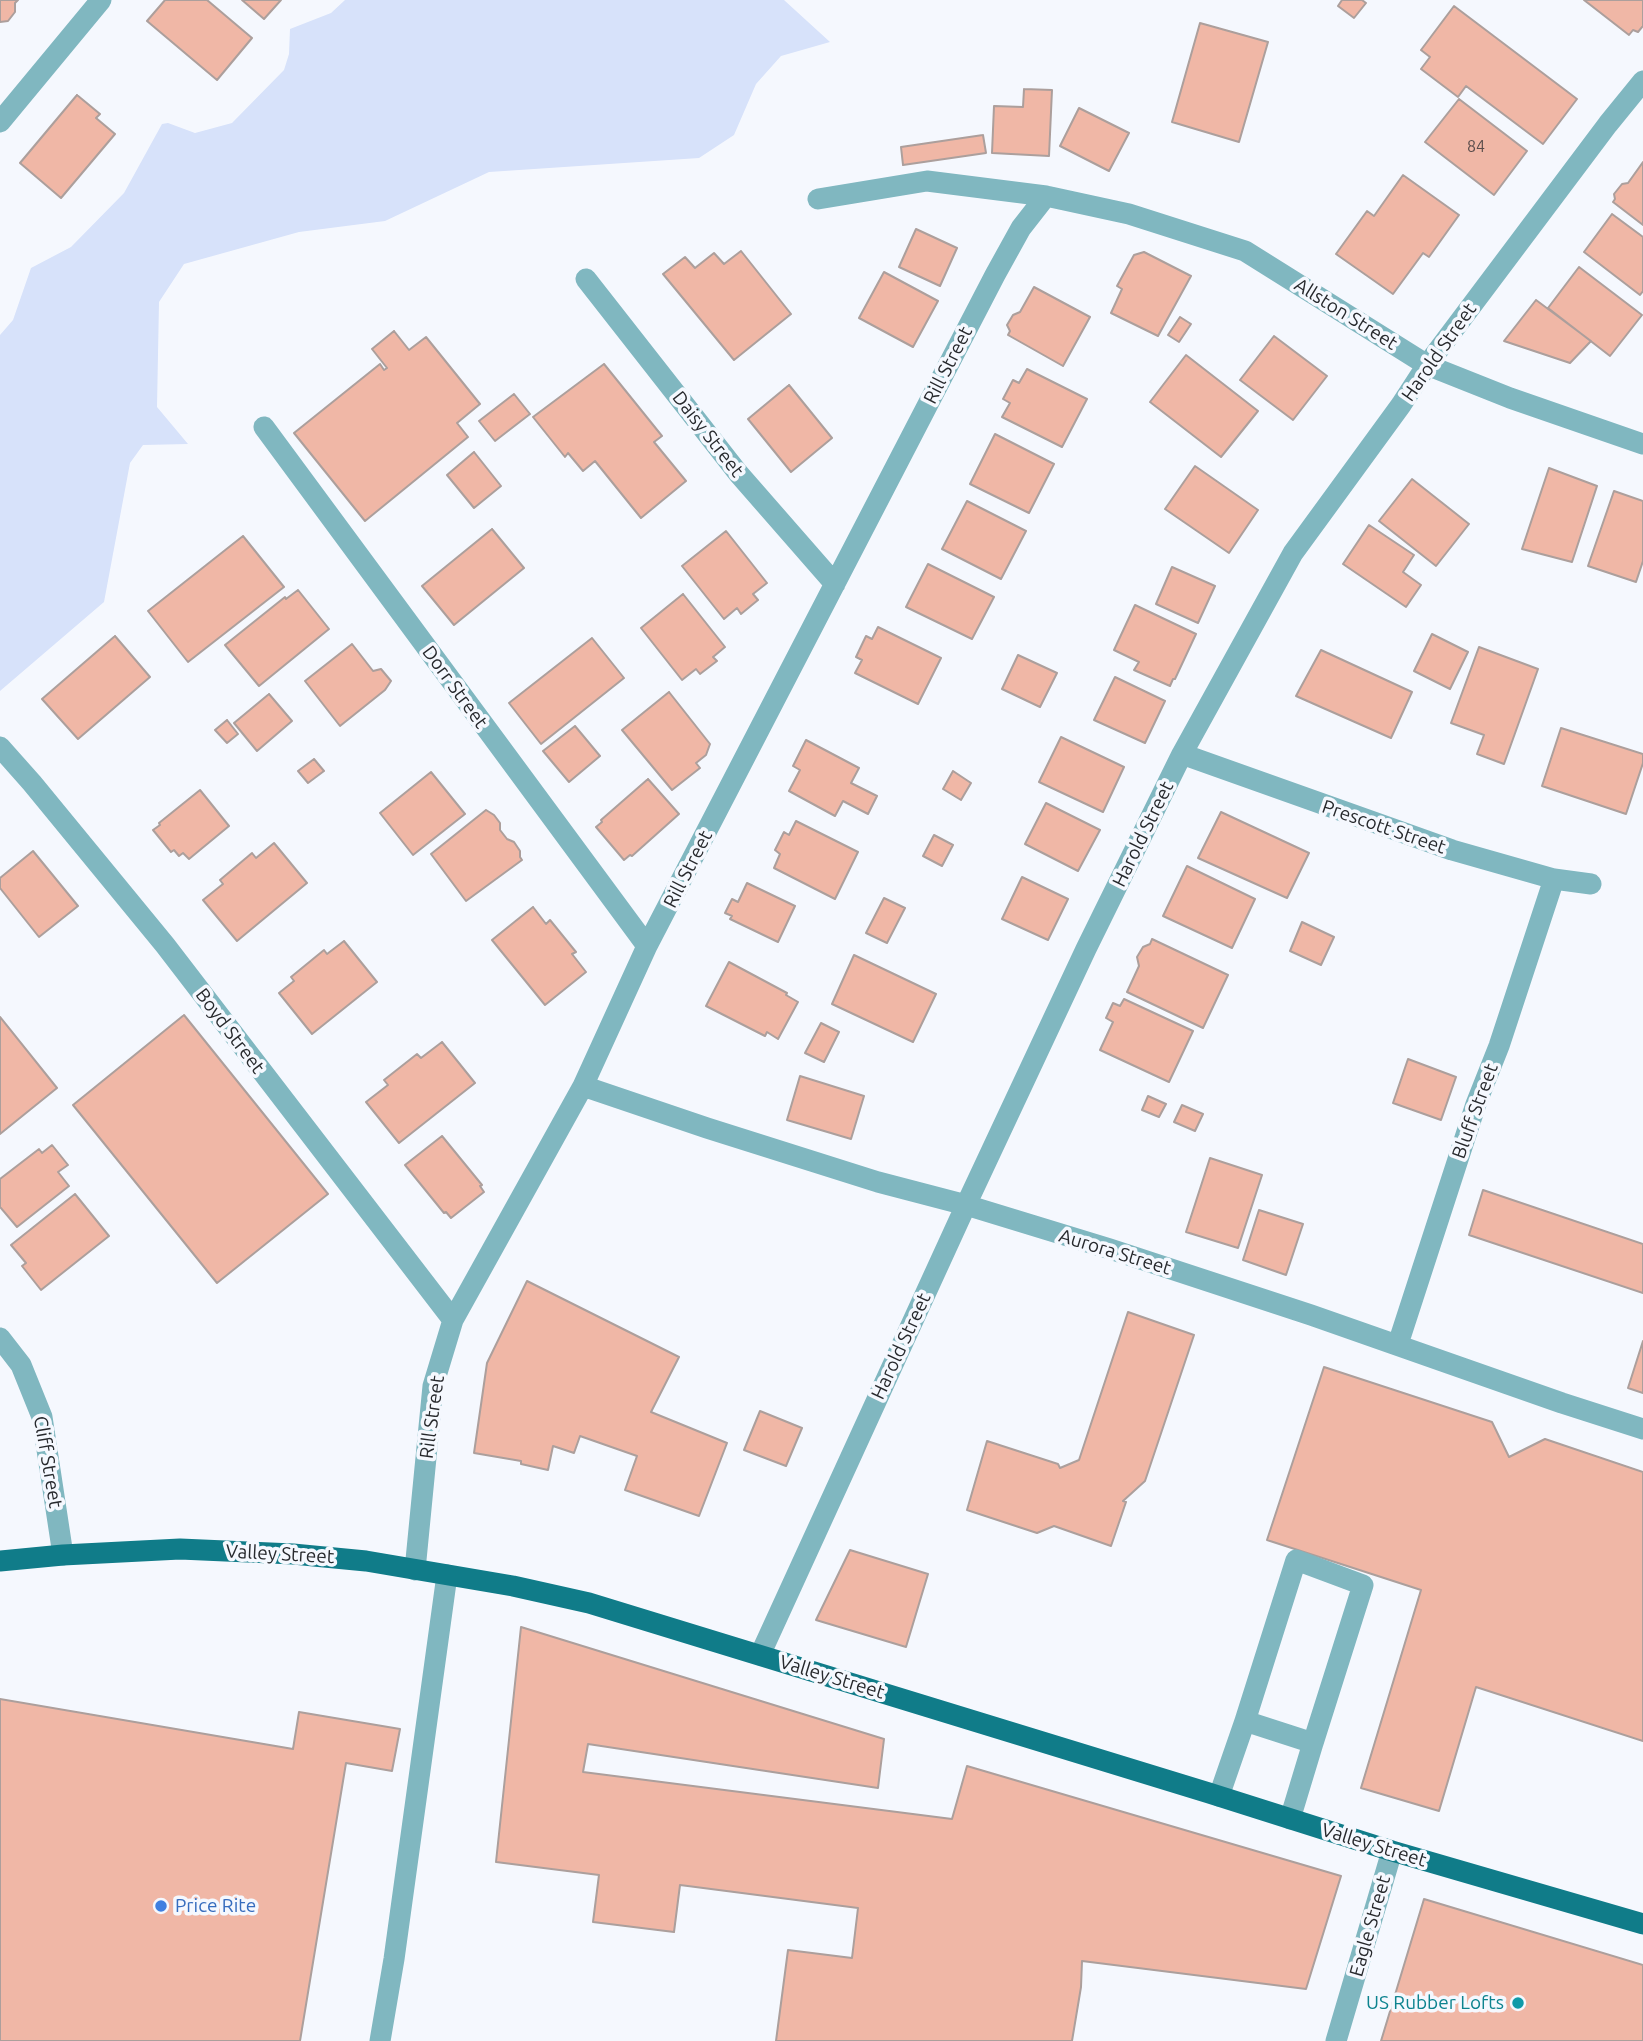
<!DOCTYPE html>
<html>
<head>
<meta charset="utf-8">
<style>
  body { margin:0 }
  canvas { display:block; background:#f5f8fe }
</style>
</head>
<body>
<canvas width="1643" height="2041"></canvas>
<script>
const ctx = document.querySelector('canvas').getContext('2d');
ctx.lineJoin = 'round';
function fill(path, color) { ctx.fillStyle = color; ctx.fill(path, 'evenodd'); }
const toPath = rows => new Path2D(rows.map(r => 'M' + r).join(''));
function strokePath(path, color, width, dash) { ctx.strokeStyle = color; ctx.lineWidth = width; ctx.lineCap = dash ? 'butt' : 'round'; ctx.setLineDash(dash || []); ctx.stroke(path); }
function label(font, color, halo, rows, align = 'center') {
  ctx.font = font + ' Ubuntu,sans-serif'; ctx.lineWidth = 7; ctx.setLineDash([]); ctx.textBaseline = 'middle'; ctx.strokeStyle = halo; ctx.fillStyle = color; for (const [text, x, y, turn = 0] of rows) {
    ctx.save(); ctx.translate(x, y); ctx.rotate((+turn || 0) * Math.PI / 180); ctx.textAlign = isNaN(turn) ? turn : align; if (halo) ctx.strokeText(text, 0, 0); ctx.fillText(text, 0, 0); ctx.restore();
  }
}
fill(toPath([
  [345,0,784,0,830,42,781,56,756,84,734,135,699,158,489,172,385,221,299,232,184,264,159,302,157,407,188,444,143,445,130,463,104,602,0,691,0,335,13,320,31,268,71,247,124,193,162,124,168,123,195,133,232,123,284,70,289,54,290,29,331,13]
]), '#d7e2fa');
const building = toPath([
  [0,0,18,0,15,3,15,12,8,21,0,22,0,0],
  [165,0,207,0,252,38,217,80,147,21,165,0],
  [242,0,281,0,264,19,242,0],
  [1342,0,1362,0,1366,3,1354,18,1338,6,1342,0],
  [1584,0,1643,0,1643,26,1638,32,1633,30,1629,35,1584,0],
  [1454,6,1577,99,1543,144,1466,86,1458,97,1421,69,1430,57,1421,50,1454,6],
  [1200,23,1268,42,1239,142,1172,122,1200,23],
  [1024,89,1052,90,1049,156,992,153,994,106,1023,107,1024,89],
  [77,95,100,114,96,118,115,134,61,198,20,163,77,95],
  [1459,99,1527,151,1494,195,1425,142,1459,99],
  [1079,108,1129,133,1109,171,1060,146,1079,108],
  [983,135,986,153,903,165,901,147,983,135],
  [1643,162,1643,225,1613,202,1615,199,1614,194,1622,184,1628,183,1643,162],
  [1403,175,1459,215,1429,257,1423,253,1393,294,1336,254,1367,211,1374,216,1403,175],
  [1612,214,1643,237,1643,291,1640,295,1584,252,1612,214],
  [916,229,957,248,940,286,899,267,916,229],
  [741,251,791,314,734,360,663,274,685,257,695,268,714,253,724,264,741,251],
  [1144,252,1191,276,1158,336,1111,313,1122,289,1117,286,1134,255,1144,252],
  [1579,267,1642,315,1610,356,1548,308,1579,267],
  [884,272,938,301,913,347,859,318,884,272],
  [1034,287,1090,317,1063,366,1008,335,1010,331,1007,325,1013,315,1020,312,1034,287],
  [1536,300,1591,341,1570,363,1504,341,1536,300],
  [1180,317,1191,324,1179,342,1168,335,1180,317],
  [394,331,409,350,426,337,480,404,457,423,468,437,365,521,294,433,380,364,384,370,387,368,372,349,394,331],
  [1274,336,1327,376,1293,420,1240,380,1274,336],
  [1186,355,1258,411,1221,457,1150,402,1186,355],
  [604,364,662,436,654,442,686,481,641,518,595,461,583,471,568,453,565,457,533,417,604,364],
  [1027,369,1087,399,1062,447,1002,417,1010,403,1003,399,1013,380,1019,383,1027,369],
  [789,385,832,438,791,472,748,419,789,385],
  [514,394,530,414,495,441,479,421,514,394],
  [995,434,1054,464,1029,513,970,484,995,434],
  [474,452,501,486,474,508,447,475,474,452],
  [1195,466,1258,510,1229,553,1165,509,1195,466],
  [1549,468,1597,486,1572,562,1522,549,1549,468],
  [1412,479,1469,524,1436,566,1379,521,1412,479],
  [1614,491,1643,501,1643,561,1636,582,1588,566,1614,491],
  [967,501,1026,531,1001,579,942,549,967,501],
  [1369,525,1414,555,1403,572,1421,585,1406,607,1343,564,1369,525],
  [492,529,524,568,454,625,422,586,492,529],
  [726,531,767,583,753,594,758,600,741,614,737,608,724,619,682,566,726,531],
  [243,536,284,587,188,662,148,611,243,536],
  [928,564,994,597,972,639,906,607,928,564],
  [1172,567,1215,586,1198,623,1156,604,1172,567],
  [298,590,329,629,259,686,225,645,285,597,286,599,298,590],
  [683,594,725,647,713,657,717,661,700,674,696,669,682,680,641,628,683,594],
  [1135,605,1196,634,1175,679,1173,679,1170,686,1134,670,1139,662,1114,650,1135,605],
  [878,627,941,658,918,704,855,673,862,660,856,657,866,636,872,639,878,627],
  [1432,634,1468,652,1450,689,1414,671,1432,634],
  [115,636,150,677,78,739,42,699,115,636],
  [592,638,624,678,541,744,509,703,592,638],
  [352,644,373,671,381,669,391,681,385,690,340,726,305,681,352,644],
  [1479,647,1538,669,1504,764,1477,754,1484,735,1451,723,1479,647],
  [1321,650,1412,692,1391,738,1296,696,1321,650],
  [1018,655,1057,673,1040,707,1002,689,1018,655],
  [1115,677,1165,701,1145,743,1094,720,1115,677],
  [669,692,710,744,706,755,696,763,700,768,672,790,622,730,669,692],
  [269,694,292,721,257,751,234,723,269,694],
  [227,720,238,734,227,743,215,730,227,720],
  [575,726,600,756,569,782,543,751,575,726],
  [1561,728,1643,754,1643,763,1626,814,1542,786,1561,728],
  [1061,737,1124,767,1103,812,1039,782,1061,737],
  [806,740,859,768,851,783,877,796,868,814,843,801,835,816,789,791,800,770,793,766,806,740],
  [314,759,324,771,308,783,298,771,314,759],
  [953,771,971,783,961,800,943,789,953,771],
  [431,772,465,814,413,855,380,813,431,772],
  [648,779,679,814,632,856,630,855,624,860,596,827,602,822,601,820,648,779],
  [200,790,229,826,189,859,183,853,179,856,174,850,171,852,153,830,160,825,159,823,200,790],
  [1046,803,1100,830,1078,871,1025,844,1046,803],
  [486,810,494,815,500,823,500,830,507,839,514,842,520,851,520,857,522,860,466,901,431,854,486,810],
  [1221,812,1309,853,1287,898,1198,858,1221,812],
  [796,821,858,852,835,899,774,868,780,854,775,850,784,832,789,835,796,821],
  [934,835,953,845,942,866,923,856,934,835],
  [274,843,307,883,237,941,203,900,223,884,220,880,252,853,256,858,274,843],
  [33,851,78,906,39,937,0,888,0,878,33,851],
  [1187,866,1255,899,1232,948,1163,916,1187,866],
  [1022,877,1068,899,1048,940,1002,919,1022,877],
  [747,883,795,906,778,942,730,919,732,916,725,913,732,899,738,902,747,883],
  [884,898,905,908,887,943,866,933,884,898],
  [533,907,546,924,550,920,576,952,572,954,586,972,545,1005,492,940,533,907],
  [1302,922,1334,937,1321,965,1290,951,1302,922],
  [1152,939,1228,975,1203,1028,1127,992,1139,966,1137,957,1143,947,1150,944,1152,939],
  [344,941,377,982,312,1034,279,993,294,981,291,977,324,950,327,954,344,941],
  [854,955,936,994,913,1042,832,1004,854,955],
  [729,962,787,993,786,995,798,1002,778,1039,767,1032,765,1036,706,1006,729,962],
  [1124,999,1193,1031,1169,1082,1100,1050,1113,1022,1106,1018,1113,1003,1120,1006,1124,999],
  [184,1015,328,1194,217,1283,73,1105,184,1015],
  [0,1017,57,1088,0,1134,0,1017],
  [821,1023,839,1032,824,1062,805,1053,821,1023],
  [442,1042,475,1083,399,1143,366,1102,388,1085,384,1080,417,1054,421,1058,442,1042],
  [1408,1059,1456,1077,1441,1120,1393,1103,1408,1059],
  [800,1076,864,1096,851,1139,787,1120,800,1076],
  [1148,1096,1166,1104,1159,1117,1142,1110,1148,1096],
  [1182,1105,1203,1114,1195,1131,1174,1122,1182,1105],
  [442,1136,482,1185,480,1186,484,1192,451,1218,446,1212,444,1213,405,1165,442,1136],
  [52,1145,68,1165,58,1172,69,1186,17,1227,0,1207,0,1179,39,1149,42,1153,52,1145],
  [1210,1158,1262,1175,1238,1248,1186,1232,1210,1158],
  [1483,1190,1643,1244,1643,1293,1469,1235,1483,1190],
  [75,1194,109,1236,41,1290,22,1266,26,1263,11,1245,75,1194],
  [1259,1210,1303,1224,1286,1275,1243,1260,1259,1210],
  [527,1281,679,1357,651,1412,727,1443,699,1516,625,1490,637,1456,580,1436,574,1453,553,1446,548,1470,521,1464,521,1461,474,1453,487,1363,527,1281],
  [1128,1312,1194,1335,1145,1481,1123,1501,1126,1502,1111,1546,1054,1526,1037,1533,967,1510,987,1441,1058,1464,1060,1468,1079,1460,1128,1312],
  [1643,1341,1643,1393,1628,1388,1643,1341],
  [1324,1367,1492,1422,1509,1457,1545,1439,1643,1472,1643,1741,1476,1687,1439,1811,1361,1788,1421,1590,1267,1540,1324,1367],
  [760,1411,802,1428,786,1466,744,1450,760,1411],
  [850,1550,928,1574,906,1647,816,1620,850,1550],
  [521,1627,884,1739,878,1788,588,1744,583,1772,952,1819,967,1766,1341,1876,1306,1989,1082,1961,1081,1987,1072,2041,776,2041,788,1950,852,1958,858,1908,680,1885,674,1932,593,1922,599,1875,496,1862,521,1627],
  [0,1699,293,1749,299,1712,400,1729,392,1771,346,1763,300,2041,0,2041,0,1699],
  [1424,1899,1643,1965,1643,2041,1381,2041,1424,1899]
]);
fill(building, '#f0b7a6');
strokePath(building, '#ac9f9c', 2);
strokePath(toPath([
  [0,122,101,0],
  [818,199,927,181,1046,196,1129,214,1245,251,1427,365,1510,398,1643,444],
  [586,279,738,473,835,584],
  [264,427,647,946],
  [0,747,32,783,165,945,453,1320],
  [1182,754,1452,850,1554,879,1591,884],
  [583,1086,707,1128,878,1182,966,1205,1110,1249,1311,1315,1562,1403,1643,1429],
  [0,1338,21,1365,42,1417,63,1555],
  [1398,1344,1476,1104,1499,1046,1554,879],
  [415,1570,433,1386,453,1320,583,1086,647,946,995,275,1021,228,1046,196],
  [760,1655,966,1205,1086,949,1182,754,1293,553,1401,405,1427,365,1608,124,1643,81],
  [1219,1796,1245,1721],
  [1290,1819,1313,1743,1245,1721,1296,1560,1363,1585,1313,1743],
  [380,2041,394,1959,447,1575],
  [1336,2041,1392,1851]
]), '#80b7c0', 21);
strokePath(toPath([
  [0,1561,63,1555,180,1549,293,1554,366,1561,513,1586,589,1603,1209,1793,1392,1851,1643,1924]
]), '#107c89', 21);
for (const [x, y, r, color] of [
  [161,1906,7,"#3f7fe0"],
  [1518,2003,7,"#0f9aa8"]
]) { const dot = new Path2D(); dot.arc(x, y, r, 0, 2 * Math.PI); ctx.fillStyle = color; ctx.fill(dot); strokePath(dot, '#f5f8fe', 2.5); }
label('16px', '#594c4b', null, [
  ["84",1476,147]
]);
label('19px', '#27292d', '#f5f8fe', [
  ["Allston Street",1346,314,32],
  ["Harold Street",1439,352,-55],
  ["Rill Street",948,365,-63],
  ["Daisy Street",708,434,52],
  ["Dorr Street",455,687,54],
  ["Prescott Street",1384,827,19],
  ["Harold Street",1143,834,-64],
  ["Rill Street",688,869,-63],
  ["Boyd Street",230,1031,53],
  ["Bluff Street",1475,1111,-70],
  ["Aurora Street",1115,1252,17],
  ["Harold Street",901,1346,-65],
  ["Rill Street",432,1417,-82],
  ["Cliff Street",48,1462,80],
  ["Valley Street",280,1554,3],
  ["Valley Street",832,1677,17],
  ["Valley Street",1374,1845,17],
  ["Eagle Street",1370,1926,-74]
]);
label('19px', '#366cbe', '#f5f8fe', [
  ["Price Rite",175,1906]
], 'left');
label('19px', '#0d838f', '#f5f8fe', [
  ["US Rubber Lofts",1504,2003]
], 'right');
</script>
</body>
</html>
